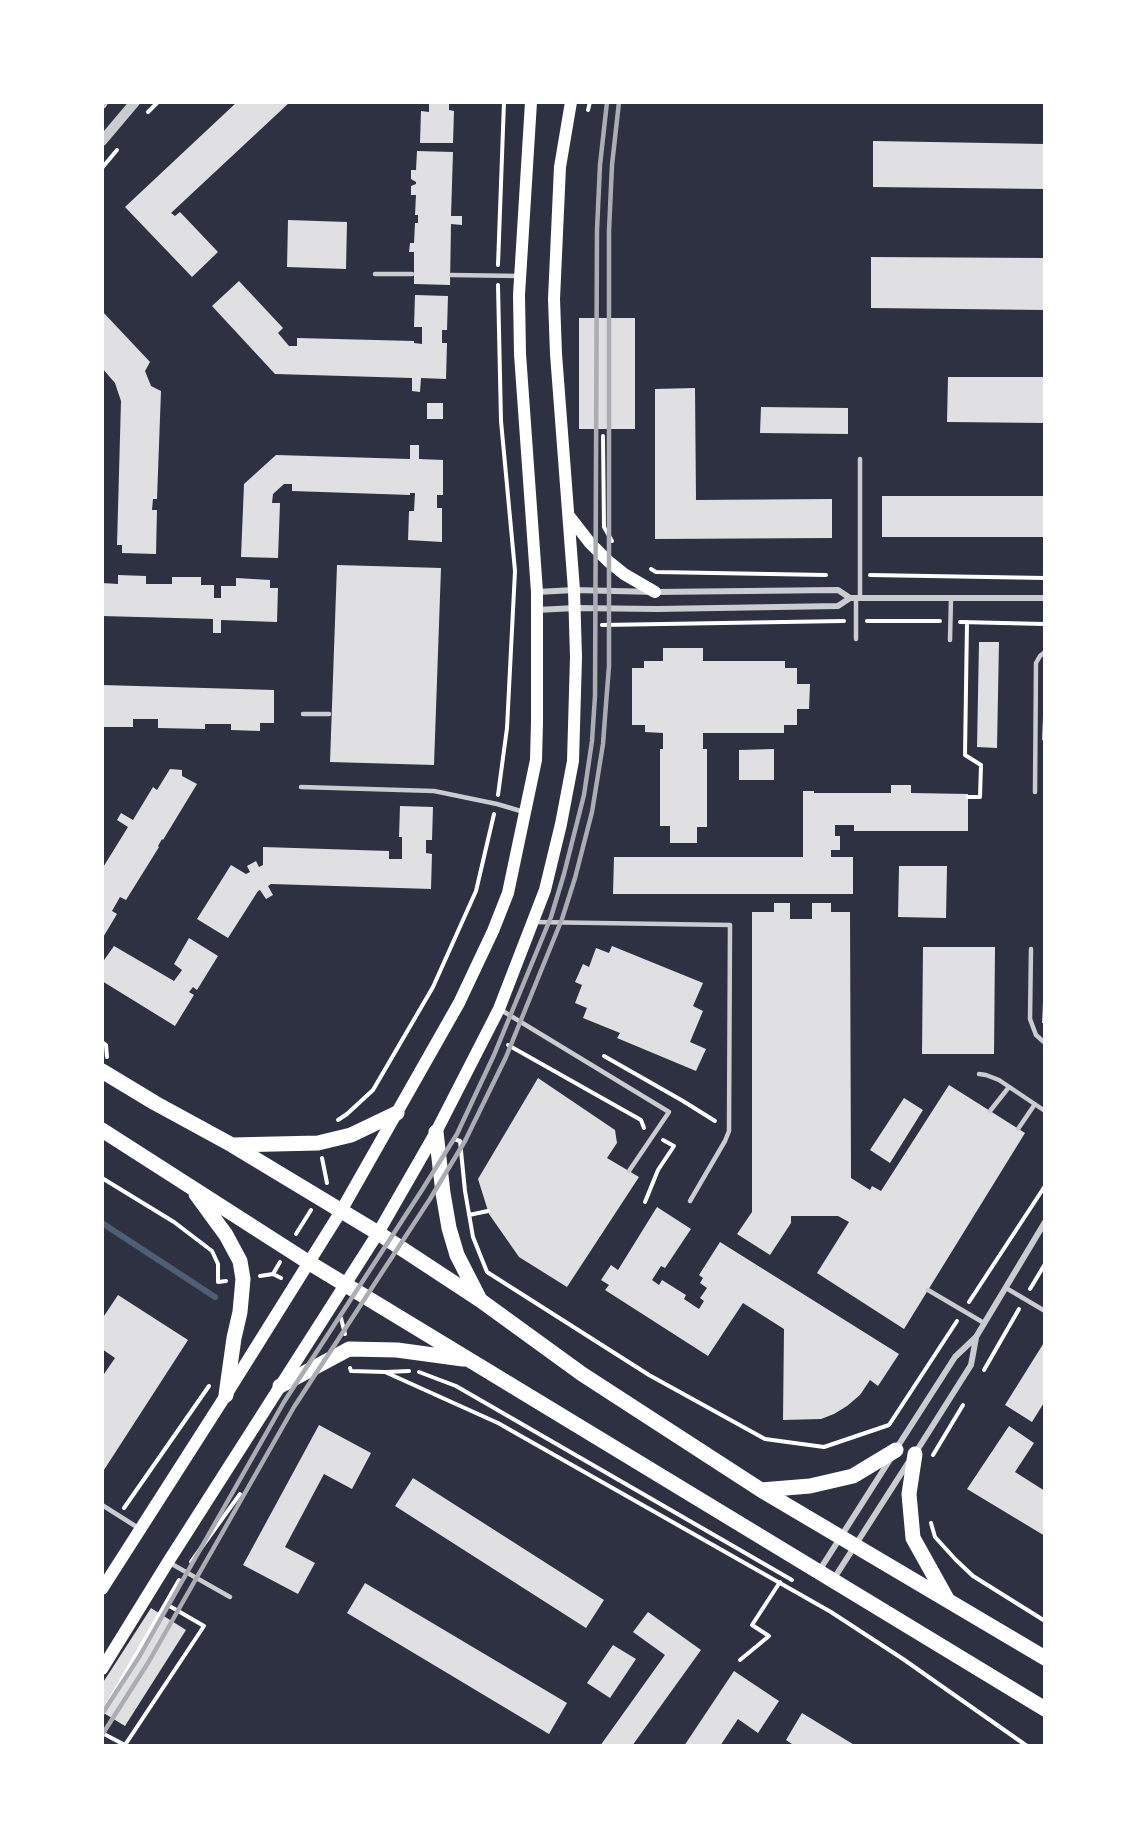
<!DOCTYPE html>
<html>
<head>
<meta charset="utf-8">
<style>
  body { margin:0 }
  #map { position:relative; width:1147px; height:1848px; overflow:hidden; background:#2d3142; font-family:"Alegreya Sans",sans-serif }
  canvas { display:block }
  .frame { position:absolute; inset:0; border:104px solid #fff; pointer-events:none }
</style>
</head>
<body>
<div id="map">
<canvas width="1147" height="1848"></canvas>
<div class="frame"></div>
</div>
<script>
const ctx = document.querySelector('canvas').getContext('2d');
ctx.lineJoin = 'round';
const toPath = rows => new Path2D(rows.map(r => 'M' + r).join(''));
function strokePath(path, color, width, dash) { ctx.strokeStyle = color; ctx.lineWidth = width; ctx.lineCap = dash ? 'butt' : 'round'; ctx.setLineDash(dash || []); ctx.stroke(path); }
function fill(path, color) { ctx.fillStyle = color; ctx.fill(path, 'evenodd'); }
strokePath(toPath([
  [102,1223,215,1297]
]), '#4f5d75', 6);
fill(toPath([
  [237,102,290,102,171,213,175,216,180,212,218,252,192,277,125,207],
  [429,102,449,102,449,110,454,111,453,143,420,143,421,111,429,112],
  [873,141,1045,144,1045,189,873,187],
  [417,151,453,152,451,216,462,216,462,225,451,224,450,285,414,284,414,252,409,252,410,243,414,243,415,223,418,223,418,215,415,215,416,195,411,195,411,186,416,184,416,182,411,179,411,170,416,170],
  [288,220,347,222,346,269,287,267],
  [871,257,1045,258,1045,310,871,308],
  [239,281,283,328,278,333,289,346,297,346,297,338,414,341,414,343,422,344,422,327,414,327,415,295,448,296,447,330,442,330,442,343,447,343,446,379,421,378,420,392,412,391,412,378,275,374,212,306],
  [102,311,150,362,145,371,151,386,161,391,157,499,153,499,152,510,157,510,156,554,122,553,122,545,117,545,121,401,115,383,102,368],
  [579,318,635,318,635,429,579,429],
  [948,377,1045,377,1045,423,947,422],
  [695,388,696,500,832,499,832,538,655,539,655,389],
  [427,403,443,403,443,419,427,419],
  [761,407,848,408,848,434,760,433],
  [410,445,419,445,419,459,443,460,443,495,437,495,437,508,442,508,442,542,408,540,409,511,414,511,415,493,410,493,410,495,292,491,292,484,284,484,273,494,272,503,280,503,278,558,241,557,244,484,276,455,410,459],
  [882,496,1045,496,1045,537,882,537],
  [337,565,441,568,434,765,330,762],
  [118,575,146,576,146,584,172,584,172,577,201,577,201,585,214,585,214,598,221,598,221,586,236,586,236,578,270,580,270,588,278,588,277,622,221,620,221,633,213,633,213,619,102,616,102,583,118,584],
  [979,642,999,642,997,748,977,747],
  [663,648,703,648,703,661,785,661,785,668,797,668,797,684,810,684,809,709,797,709,797,725,784,725,784,733,703,733,703,749,707,749,707,827,697,827,697,843,670,843,670,826,660,826,660,749,663,749,663,733,645,732,645,725,632,725,632,668,644,668,644,661,663,661],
  [102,685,274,690,274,723,260,723,260,731,231,730,231,724,205,724,205,729,158,728,158,719,133,719,133,727,104,727,104,719,102,718],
  [1043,717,1045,717,1045,741,1042,740],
  [774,749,774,780,739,780,739,750],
  [170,769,182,770,182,776,197,784,163,840,162,839,158,846,159,847,126,900,120,897,112,911,117,914,102,939,102,869,128,827,117,820,121,813,133,820,153,787,157,790],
  [891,785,911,785,911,793,968,794,968,831,854,831,854,825,835,825,835,836,840,836,840,850,831,850,831,857,853,857,853,894,613,894,614,857,803,857,803,791,814,791,814,793,891,793],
  [400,806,433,807,432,840,426,840,426,853,432,854,431,889,271,884,268,886,273,895,266,899,260,890,258,891,228,938,197,919,231,865,246,874,250,872,247,866,256,861,259,867,263,865,263,847,389,851,389,859,402,859,402,837,399,837],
  [899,866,947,866,946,918,898,917],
  [774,903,790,903,790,919,812,919,812,903,831,903,831,912,850,912,851,1178,870,1190,872,1186,881,1191,949,1085,1025,1133,904,1329,817,1273,849,1222,838,1216,791,1216,791,1223,770,1255,737,1234,752,1212,752,912,774,912],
  [189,938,218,956,197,990,193,987,189,992,194,995,175,1026,102,981,102,963,114,946,174,981,182,970,174,964],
  [612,946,703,983,693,1006,703,1011,690,1042,706,1049,696,1071,617,1038,620,1033,583,1018,587,1008,575,1003,582,985,575,982,583,964,589,967,596,948,609,953],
  [923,947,995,947,994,1054,922,1054],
  [1043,1002,1045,1002,1045,1023,1042,1023],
  [538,1078,615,1130,617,1143,607,1158,639,1177,567,1287,519,1257,489,1214,478,1179],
  [904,1098,923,1110,890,1163,870,1150],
  [657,1207,691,1229,665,1268,661,1266,652,1280,659,1285,662,1280,686,1295,684,1299,699,1309,704,1301,700,1298,707,1288,700,1283,703,1278,699,1275,720,1242,899,1354,878,1386,870,1380,860,1395,847,1406,834,1414,821,1419,783,1420,784,1329,743,1303,708,1356,605,1290,609,1285,601,1280,611,1265,618,1270],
  [118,1295,188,1340,102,1473,102,1377,115,1358,102,1349,102,1319],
  [1045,1341,1045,1401,1032,1422,1005,1405],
  [319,1425,371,1453,352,1489,324,1474,285,1547,315,1563,298,1594,243,1565],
  [1009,1426,1034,1443,1015,1472,1045,1491,1045,1536,967,1489],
  [413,1478,604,1600,586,1628,395,1506],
  [365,1583,567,1703,549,1734,347,1613],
  [151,1608,186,1630,125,1726,102,1712,102,1684],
  [648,1612,701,1650,632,1746,600,1746,665,1655,633,1632],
  [613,1645,636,1659,610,1698,587,1683],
  [734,1671,779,1701,758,1733,738,1719,720,1746,684,1746],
  [802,1713,856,1746,795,1746,786,1740]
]), '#e0e0e3');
strokePath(toPath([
  [588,110,590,102],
  [148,112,158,102],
  [102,168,117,150],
  [498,265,504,102],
  [498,285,501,421,515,571,507,728,498,795],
  [603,436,604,527,612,541],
  [651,569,656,572,826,575],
  [870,575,1045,578],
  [867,621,940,621],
  [960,622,1045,624],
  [967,622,965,755,981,765,980,797,968,797],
  [602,625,844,621],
  [102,1042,106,1045,107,1057],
  [508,1045,641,1120,644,1128],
  [604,1056,683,1101,715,1121],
  [338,1120,347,1114,373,1090,433,987,476,891,494,814],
  [454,1139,460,1141,465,1191,473,1237,487,1272,649,1375,765,1439,824,1447,889,1425,957,1321],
  [322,1158,327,1183],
  [102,1178,174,1222,212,1251,218,1264,218,1282,226,1281],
  [645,1202,658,1170,674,1146,663,1140],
  [469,1215,488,1211],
  [296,1234,311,1210],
  [273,1274,280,1262],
  [260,1276,273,1274,281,1278],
  [1030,1289,1045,1264],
  [969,1302,1045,1186],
  [341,1318,345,1334],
  [350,1368,351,1371,385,1372,498,1423,831,1612,903,1659,1027,1746],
  [984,1370,1019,1309],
  [386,1372,409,1371],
  [419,1372,456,1386,792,1580],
  [933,1455,963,1405],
  [124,1508,209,1386],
  [931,1523,935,1537,956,1560,973,1576,1045,1621],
  [191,1562,240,1494],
  [740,1660,769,1636,752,1625,780,1582],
  [102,1714,179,1580],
  [102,1733,125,1745,204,1626,166,1604]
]), '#fff', 4);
strokePath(toPath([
  [375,274,412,274],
  [451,275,520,276],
  [860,459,860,598],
  [856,639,856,598],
  [950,640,951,598],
  [303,714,329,714],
  [301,787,434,791,497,804,524,812],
  [1035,792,1036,663,1040,656,1045,652],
  [533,922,730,925,729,1131,725,1141,690,1201],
  [1031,949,1030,1019,1036,1035,1045,1043],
  [501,1010,669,1112,629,1171],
  [979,1074,986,1075,999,1080,1045,1111],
  [990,1111,1009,1087],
  [1018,1129,1035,1104],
  [1006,1288,1045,1311],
  [928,1290,984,1323],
  [102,1505,140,1529],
  [170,1563,230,1597]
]), '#caccd0', 4.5);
strokePath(toPath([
  [537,592,574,590,655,592,838,590,850,598],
  [537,610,575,608,657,609,838,606,850,598,1045,598],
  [896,1449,955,1357,976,1337,1045,1222],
  [916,1452,971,1365,976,1338],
  [819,1571,891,1458],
  [833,1580,908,1463]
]), '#caccd0', 6);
strokePath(toPath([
  [102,104,103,102],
  [102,141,135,102]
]), '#caccd0', 10);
strokePath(toPath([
  [569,516,590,543,608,561,624,574,655,592],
  [102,1589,226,1395,341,1211,459,1003,493,931,508,893,536,760,537,722,537,592,520,354,519,295,531,102],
  [102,1669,168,1562,378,1233,436,1132,499,1009,545,890,561,824,573,761,576,657,574,590,556,354,554,299,560,167,571,102]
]), '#fff', 12);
strokePath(toPath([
  [102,1071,155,1103,232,1145,378,1233,480,1300,582,1374,761,1490,1045,1658],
  [102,1130,308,1262,1045,1709],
  [436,1132,443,1193,449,1228,457,1255,479,1298],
  [232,1145,318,1143,351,1135,397,1113],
  [196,1194,226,1235,240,1261,243,1279,240,1312,234,1338,226,1395],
  [280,1386,349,1349,397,1350,463,1359],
  [915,1454,909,1494,913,1538,947,1599],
  [761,1490,810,1486,853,1476,896,1450]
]), '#fff', 15);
strokePath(toPath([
  [102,1714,139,1657,284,1402,422,1190,457,1134,494,1055,551,917,564,874,584,795,592,741,595,696,597,230,600,165,607,102],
  [102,1735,148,1663,294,1407,430,1199,465,1141,506,1057,562,919,575,878,592,812,603,744,606,704,609,666,609,231,612,165,619,102]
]), '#abadb3', 4.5);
</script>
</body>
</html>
